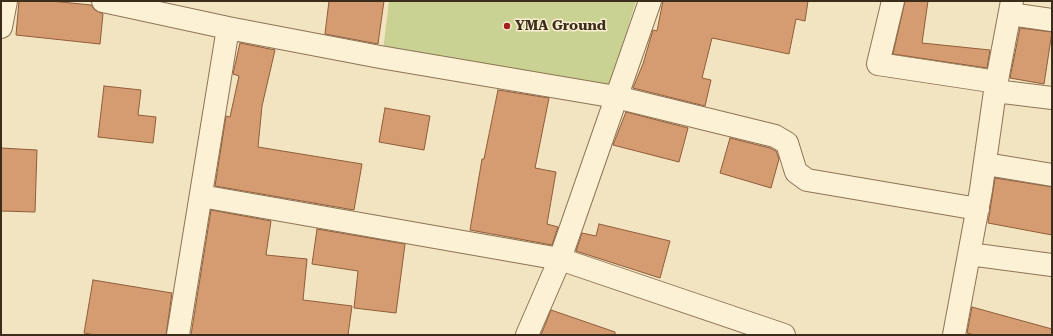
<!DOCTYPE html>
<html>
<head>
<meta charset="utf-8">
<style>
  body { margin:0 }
  #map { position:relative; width:1053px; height:336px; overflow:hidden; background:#f2e4c0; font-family:"Roboto Serif",serif }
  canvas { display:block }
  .frame { position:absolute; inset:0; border:2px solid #3c2c1c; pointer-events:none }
</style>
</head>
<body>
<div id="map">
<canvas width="1053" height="336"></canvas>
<div class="frame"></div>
</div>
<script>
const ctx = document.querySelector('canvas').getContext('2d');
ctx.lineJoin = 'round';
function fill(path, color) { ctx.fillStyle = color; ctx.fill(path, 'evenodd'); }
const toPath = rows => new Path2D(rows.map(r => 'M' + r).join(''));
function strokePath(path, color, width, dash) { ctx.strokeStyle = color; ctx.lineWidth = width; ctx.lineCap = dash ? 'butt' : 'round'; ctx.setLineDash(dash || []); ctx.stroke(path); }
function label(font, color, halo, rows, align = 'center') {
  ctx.font = font + ' "Roboto Serif",serif'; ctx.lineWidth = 3; ctx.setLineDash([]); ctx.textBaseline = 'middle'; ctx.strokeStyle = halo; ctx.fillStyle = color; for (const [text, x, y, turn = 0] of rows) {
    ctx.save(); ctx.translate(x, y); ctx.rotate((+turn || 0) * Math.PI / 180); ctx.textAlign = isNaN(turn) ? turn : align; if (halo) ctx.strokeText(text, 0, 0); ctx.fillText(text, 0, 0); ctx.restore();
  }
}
fill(toPath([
  [389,1,636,1,610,86,383,51]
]), '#c9d293');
const building = toPath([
  [19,1,51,1,91,5,95,10,103,14,100,44,16,35,19,1],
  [329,1,384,1,378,44,325,34,329,1],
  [663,1,808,1,805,21,796,19,789,54,712,38,702,78,711,80,705,106,633,88,643,64,653,30,657,31,663,1],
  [905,1,928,1,922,43,990,50,987,68,893,54,905,1],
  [1020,28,1052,32,1044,84,1010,78,1020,28],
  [240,43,275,50,262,106,258,147,362,164,354,210,215,186,226,116,230,117,239,76,233,74,240,43],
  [104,86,141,90,138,115,156,117,153,143,98,137,104,86],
  [498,90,549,98,535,168,556,172,547,224,558,227,552,245,470,230,482,159,484,159,498,90],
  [385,108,430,116,424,150,379,142,385,108],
  [626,112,688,128,679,162,613,145,626,112],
  [730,138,770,148,776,151,779,159,771,188,720,173,730,138],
  [1,148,37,150,35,212,1,211,1,148],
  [995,178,1052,187,1052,235,988,223,995,178],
  [211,210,271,221,266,255,307,259,303,300,352,306,348,335,191,335,211,210],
  [599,224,670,241,660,278,576,251,582,233,596,236,599,224],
  [317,229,405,244,396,313,354,308,358,271,312,264,317,229],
  [93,280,172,293,166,335,95,335,84,333,93,280],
  [972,307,1052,329,1052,335,974,335,967,333,972,307],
  [551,310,615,332,615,335,541,335,551,310]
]);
fill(building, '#d59c72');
strokePath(building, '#8f5c39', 1);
const minor = toPath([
  [103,1,228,28,380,57,616,97,775,136,787,143,796,172,807,180,978,209],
  [893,1,878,64,997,82],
  [1010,14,1052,20],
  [1,27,6,1],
  [995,91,1052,98],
  [986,164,1052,175],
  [201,196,560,259,784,335],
  [969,254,1052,265],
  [178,335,228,28],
  [527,335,560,259,650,1],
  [954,335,981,190,995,91,1012,1]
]);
strokePath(minor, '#8e7456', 24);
strokePath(minor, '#fcf1d4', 22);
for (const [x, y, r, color] of [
  [507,26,4,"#a3201f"]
]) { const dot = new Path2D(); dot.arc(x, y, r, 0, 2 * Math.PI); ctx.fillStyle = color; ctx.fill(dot); strokePath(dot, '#f9eed0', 1.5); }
label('bold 14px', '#3c2c1c', '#f9eed0', [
  ["YMA Ground",515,26]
], 'left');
</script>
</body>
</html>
